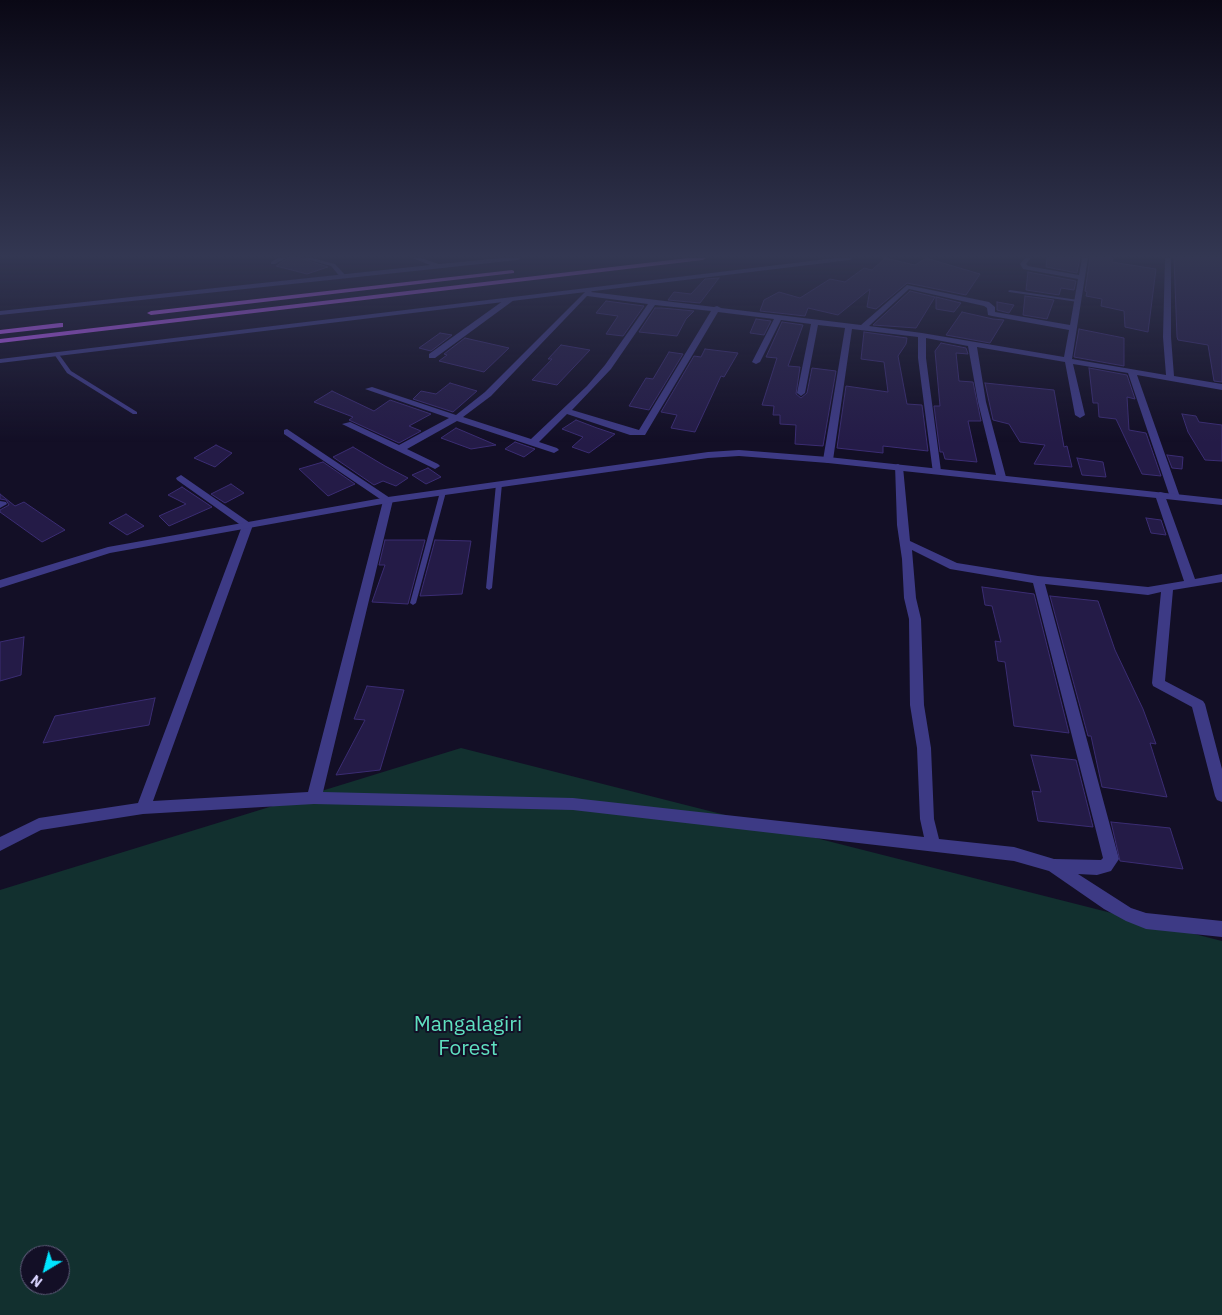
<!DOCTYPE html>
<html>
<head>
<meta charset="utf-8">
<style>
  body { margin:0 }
  #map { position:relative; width:1222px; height:1315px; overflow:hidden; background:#130f26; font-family:"IBM Plex Sans",sans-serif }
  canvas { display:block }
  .north { position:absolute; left:20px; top:1245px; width:50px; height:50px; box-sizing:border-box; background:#130f26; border:1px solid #625e7d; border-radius:50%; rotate:217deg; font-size:14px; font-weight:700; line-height:20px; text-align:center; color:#d9d4ff }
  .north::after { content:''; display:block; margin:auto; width:18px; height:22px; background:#00e5ff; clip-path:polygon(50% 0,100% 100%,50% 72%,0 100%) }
</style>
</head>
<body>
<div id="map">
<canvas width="1222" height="1315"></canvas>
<div class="north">N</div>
</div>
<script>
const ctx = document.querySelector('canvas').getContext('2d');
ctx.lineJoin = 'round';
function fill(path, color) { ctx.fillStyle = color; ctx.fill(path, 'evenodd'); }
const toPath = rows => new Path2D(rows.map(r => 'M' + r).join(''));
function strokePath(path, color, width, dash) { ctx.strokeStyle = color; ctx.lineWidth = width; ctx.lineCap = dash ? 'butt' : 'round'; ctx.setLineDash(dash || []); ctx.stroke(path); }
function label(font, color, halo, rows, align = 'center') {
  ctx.font = font + ' "IBM Plex Sans",sans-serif'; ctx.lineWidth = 4; ctx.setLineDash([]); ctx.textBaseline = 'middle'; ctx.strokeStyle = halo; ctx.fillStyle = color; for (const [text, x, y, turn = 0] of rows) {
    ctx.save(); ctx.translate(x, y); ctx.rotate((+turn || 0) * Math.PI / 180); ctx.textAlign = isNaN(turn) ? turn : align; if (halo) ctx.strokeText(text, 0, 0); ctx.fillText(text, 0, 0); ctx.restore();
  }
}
fill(toPath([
  [461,748,1222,941,1222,1315,0,1315,0,890],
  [30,1255,60,1255,60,1285,30,1285]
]), '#12302f');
const building = toPath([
  [288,258,300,258,328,267,307,274,276,266,288,258],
  [885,258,915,265,926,258,980,274,966,295,907,283,876,309,867,307,870,289,838,315,808,308,805,316,760,311,764,300,779,292,800,298,830,279,845,282,864,268,872,270,885,258],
  [1047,258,1080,258,1077,273,1046,267,1047,258],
  [1090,258,1113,258,1112,262,1156,269,1148,332,1125,327,1124,311,1101,306,1102,299,1086,296,1087,292,1085,291,1090,258],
  [1174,258,1222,258,1222,382,1214,381,1208,345,1178,340,1177,337,1174,258],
  [1028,272,1076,281,1074,290,1061,288,1059,295,1026,290,1028,272],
  [719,278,700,303,668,300,674,292,691,294,705,279,719,278],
  [910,291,935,297,916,328,873,325,910,291],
  [1025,296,1054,300,1047,319,1023,315,1025,296],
  [936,297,961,303,954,312,936,309,936,297],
  [606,301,644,306,623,336,606,334,618,316,596,313,606,301],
  [997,302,1014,305,1009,313,997,310,997,302],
  [655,308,662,308,694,311,686,319,677,336,639,332,655,308],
  [962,312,993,319,1004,320,990,343,946,335,962,312],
  [756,319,771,321,764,335,750,333,756,319],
  [782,322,803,325,788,366,800,367,796,394,801,398,807,393,812,368,836,371,823,446,795,444,796,425,780,424,780,415,773,415,774,406,762,405,777,358,766,357,782,322],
  [1079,329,1124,338,1124,366,1074,357,1079,329],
  [864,332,907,338,906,344,898,356,907,404,922,405,928,451,883,446,883,453,837,448,846,386,888,392,884,362,861,359,864,332],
  [440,333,452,335,431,351,419,348,440,333],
  [465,338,509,348,484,372,439,361,447,355,444,354,465,338],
  [941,343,966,348,968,354,956,353,959,381,973,382,981,421,968,421,977,462,945,459,943,452,940,452,934,406,940,406,935,351,941,343],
  [561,345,590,350,557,385,532,380,552,359,548,359,561,345],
  [705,349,738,353,724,377,721,376,695,432,671,428,677,415,661,412,694,356,701,357,705,349],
  [669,352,683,354,649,410,629,406,646,378,653,379,669,352],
  [1089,368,1127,375,1135,399,1127,397,1129,430,1146,433,1161,476,1142,474,1116,419,1099,417,1098,403,1093,403,1089,368],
  [450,383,477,391,453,412,413,399,421,391,436,394,450,383],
  [985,383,1054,390,1064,447,1067,446,1072,467,1034,464,1045,445,1020,442,1009,424,993,420,985,383],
  [332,391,374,411,390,400,431,414,409,426,421,431,399,443,349,420,353,417,314,402,332,391],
  [1182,414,1196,416,1199,422,1222,425,1222,461,1205,460,1188,432,1182,414],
  [576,420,597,428,615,434,589,453,572,447,583,437,562,429,576,420],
  [456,428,496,445,471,449,441,438,456,428],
  [515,442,535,449,524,457,505,449,515,442],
  [216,445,232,453,215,467,194,458,216,445],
  [353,447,385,466,408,478,396,486,383,481,374,485,333,457,353,447],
  [1167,455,1183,457,1182,469,1172,468,1167,455],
  [1077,458,1103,462,1106,477,1082,475,1077,458],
  [323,462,355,484,328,496,299,469,323,462],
  [428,468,441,477,426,484,412,475,428,468],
  [231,484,244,493,225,503,211,494,231,484],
  [182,487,212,507,169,526,159,516,186,504,168,495,182,487],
  [0,494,15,506,24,502,65,530,42,542,0,512,0,510,9,505,6,500,0,499,0,494],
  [126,514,144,526,127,535,109,523,126,514],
  [1146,518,1161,520,1166,535,1151,533,1146,518],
  [385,540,425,540,408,604,372,602,385,565,379,565,385,540],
  [435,540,471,541,462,594,420,596,435,540],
  [982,587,1034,594,1069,733,1014,726,1005,662,998,661,995,641,1001,642,992,606,985,605,982,587],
  [1050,596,1098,601,1115,650,1143,709,1156,744,1150,743,1167,797,1102,787,1091,736,1088,736,1050,596],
  [24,637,21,675,0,681,0,642,24,637],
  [367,686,404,690,380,770,336,775,365,720,354,719,367,686],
  [155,698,149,725,43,743,55,716,155,698],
  [1031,755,1076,760,1093,827,1038,821,1032,791,1041,792,1031,755],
  [1111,822,1170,828,1183,869,1120,861,1111,822]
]);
fill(building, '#241b47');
strokePath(building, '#3b2d73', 1);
fill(toPath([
  [1010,290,1078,300,1080,301,1078,302,1009,292,1008,291,1010,290],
  [54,353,58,353,71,371,137,412,137,414,133,414,67,373,54,354,54,353],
  [499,482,502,484,492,588,489,590,486,588,496,484,499,482],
  [443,490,446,492,416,603,413,605,410,603,440,492,443,490]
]), '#3d3a85');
fill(toPath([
  [278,258,286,258,275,264,271,264,271,262,278,258],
  [302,258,312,258,335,264,347,277,341,278,331,266,302,258],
  [1025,258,1031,258,1026,264,1028,266,1079,275,1082,258,1088,258,1072,359,1166,375,1163,337,1165,258,1171,258,1171,337,1174,376,1222,384,1222,390,1137,375,1180,497,1179,499,1171,499,1170,497,1128,373,1073,364,1085,415,1080,418,1075,415,1065,362,977,347,986,402,1006,477,1001,480,997,479,978,402,968,346,926,338,926,358,941,471,936,474,933,473,918,358,918,337,852,329,833,460,828,463,825,462,823,460,845,328,818,325,805,393,801,396,797,393,811,324,781,320,760,362,756,364,752,362,774,319,718,312,645,435,630,435,567,414,539,442,557,448,559,450,554,453,457,421,407,449,438,464,440,466,435,469,342,424,350,422,399,445,449,418,365,389,372,387,456,415,485,392,589,288,593,290,591,292,714,307,717,306,721,308,861,325,907,285,989,302,995,307,995,312,1070,325,1078,279,1023,269,1020,264,1025,258],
  [909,289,984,306,987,308,988,315,992,316,1069,330,1064,357,922,333,869,326,909,289],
  [587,296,648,304,605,365,587,386,531,439,463,417,491,396,587,296],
  [655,305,711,311,639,430,572,410,611,369,655,305],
  [507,298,514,300,435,358,429,358,429,354,507,298],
  [287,429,393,500,323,792,573,798,924,837,920,819,917,748,910,705,909,619,904,598,902,559,897,525,895,465,898,464,903,467,910,541,957,563,1038,576,1148,587,1184,581,1155,495,1160,492,1164,493,1195,579,1222,574,1222,582,1173,590,1165,681,1203,701,1205,704,1222,769,1222,802,1217,800,1215,796,1192,707,1153,686,1152,683,1161,592,1148,595,1045,584,1119,859,1111,871,1097,875,1078,874,1131,908,1146,913,1222,921,1222,937,1146,929,1126,921,1104,909,1049,871,1014,861,573,810,314,804,143,814,41,830,0,851,0,837,39,818,138,803,242,526,177,480,176,478,181,475,253,525,153,801,308,792,383,501,284,434,284,430,287,429],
  [912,550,950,569,1033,583,1103,858,1101,860,1054,859,1014,847,939,839,934,819,931,748,924,705,921,619,916,598,912,550],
  [0,501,6,502,7,504,0,508,0,501]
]), '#3d3a85');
fill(toPath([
  [412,258,421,258,439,264,501,258,521,258,518,260,0,315,0,311,430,265,412,258],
  [835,258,853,258,850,260,0,363,0,359,835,258],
  [739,450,828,457,1222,499,1222,505,828,463,739,456,708,458,388,503,110,553,0,588,0,580,108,547,388,497,708,452,739,450]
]), '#3d3a85');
fill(toPath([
  [688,258,706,258,703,260,0,343,0,339,688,258],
  [512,270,514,271,514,273,151,315,147,313,151,311,512,270],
  [60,323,63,323,63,327,0,334,0,330,60,323]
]), '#c25bff');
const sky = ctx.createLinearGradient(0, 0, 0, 442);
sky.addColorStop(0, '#0a0815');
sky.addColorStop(0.58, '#333752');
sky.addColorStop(1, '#33375200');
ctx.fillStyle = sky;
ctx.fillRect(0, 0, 1222, 442);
label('21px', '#5fe0c0', '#130f26', [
  ["Mangalagiri",468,1025],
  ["Forest",468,1049]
]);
</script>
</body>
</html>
